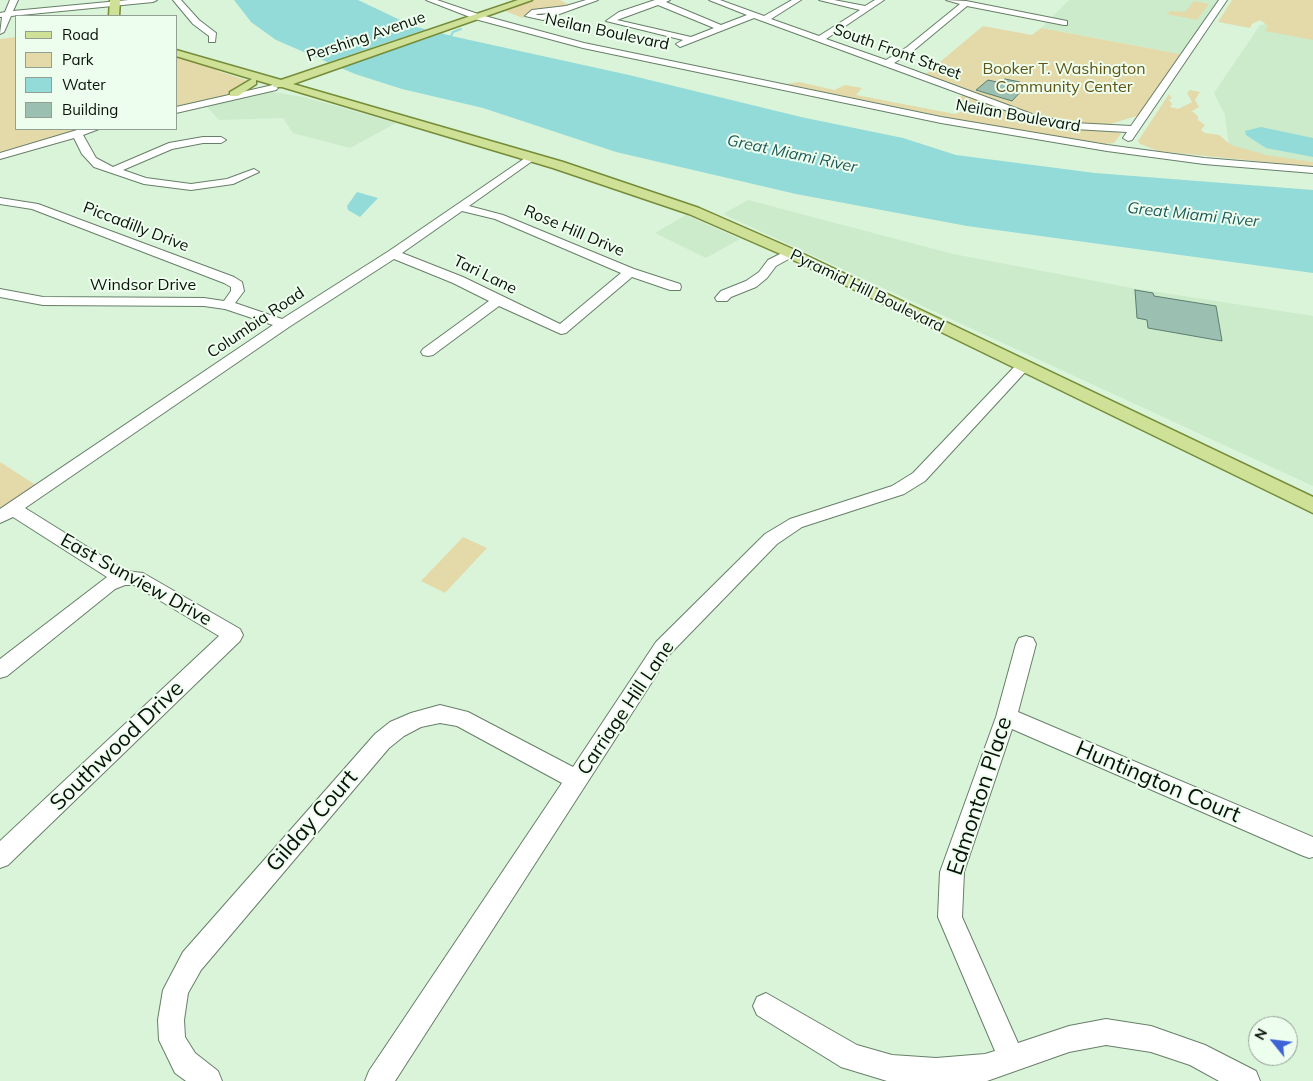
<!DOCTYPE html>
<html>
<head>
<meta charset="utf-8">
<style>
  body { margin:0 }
  #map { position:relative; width:1313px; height:1081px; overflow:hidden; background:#daf4da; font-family:Mulish,sans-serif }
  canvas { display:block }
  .legend { position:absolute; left:15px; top:15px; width:162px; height:115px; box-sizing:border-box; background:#eefeee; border:1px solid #929f92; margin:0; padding:6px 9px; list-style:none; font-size:15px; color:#091109 }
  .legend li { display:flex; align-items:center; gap:10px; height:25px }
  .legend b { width:25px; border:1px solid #929f92 }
  .north { position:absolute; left:1248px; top:1016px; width:50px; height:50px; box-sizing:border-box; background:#eefeee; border:1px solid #929f92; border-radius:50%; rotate:299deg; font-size:14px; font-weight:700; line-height:20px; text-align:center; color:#091109 }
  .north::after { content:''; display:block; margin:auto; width:18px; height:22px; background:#3d64d6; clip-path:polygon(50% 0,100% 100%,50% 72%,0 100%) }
</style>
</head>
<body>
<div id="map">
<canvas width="1313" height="1081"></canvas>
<ul class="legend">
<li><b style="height:6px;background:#cfe097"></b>Road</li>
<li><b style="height:14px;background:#e4d9a9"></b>Park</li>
<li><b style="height:14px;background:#93dbd9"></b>Water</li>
<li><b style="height:14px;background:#9bbfb1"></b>Building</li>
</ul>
<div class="north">N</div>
</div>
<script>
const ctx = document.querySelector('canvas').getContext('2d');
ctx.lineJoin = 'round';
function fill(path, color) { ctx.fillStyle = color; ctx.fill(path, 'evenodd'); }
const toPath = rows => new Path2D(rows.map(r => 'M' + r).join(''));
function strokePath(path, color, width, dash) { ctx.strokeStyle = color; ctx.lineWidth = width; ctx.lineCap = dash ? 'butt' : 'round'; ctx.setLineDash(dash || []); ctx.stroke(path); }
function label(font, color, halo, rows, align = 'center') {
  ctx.font = font + ' Mulish,sans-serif'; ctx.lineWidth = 4; ctx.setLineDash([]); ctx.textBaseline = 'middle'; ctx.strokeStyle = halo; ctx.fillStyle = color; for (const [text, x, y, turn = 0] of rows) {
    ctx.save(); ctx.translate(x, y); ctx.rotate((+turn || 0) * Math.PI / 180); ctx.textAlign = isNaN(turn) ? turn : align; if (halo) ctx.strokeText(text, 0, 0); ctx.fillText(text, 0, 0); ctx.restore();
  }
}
fill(toPath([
  [1069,0,1223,0,1185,55,1041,28],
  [1313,17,1313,162,1230,154,1225,115,1214,93,1260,25],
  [267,91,304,97,396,123,350,148,293,133,283,118,219,120,206,106],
  [748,200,953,254,1132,288,1313,316,1313,486,723,214],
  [686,215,740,239,706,258,655,233]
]), '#cbebcb');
fill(toPath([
  [533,0,560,0,569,5,558,9,529,12,523,18,505,11],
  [1232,0,1313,0,1313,40,1265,31,1268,26,1260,20,1252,24,1250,28,1218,22],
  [1194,1,1209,4,1197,20,1166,14,1171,11,1185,12],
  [983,26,1032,35,1041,28,1185,55,1143,114,1107,125,1051,123,922,77],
  [16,37,16,129,94,129,0,156,0,39],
  [176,53,214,65,218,71,252,82,234,94,176,107],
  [799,82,834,90,845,85,862,88,856,95,955,114,971,108,957,99,962,95,1047,124,1073,129,1116,131,1121,134,1114,143,1105,144,960,120,786,84],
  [1190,90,1200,92,1195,100,1199,107,1192,111,1198,116,1198,120,1205,125,1201,130,1205,133,1219,135,1231,145,1266,155,1313,162,1313,167,1158,151,1140,144,1138,141,1169,94,1172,98,1169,100,1172,104,1170,107,1178,109,1192,102,1187,93],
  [0,462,42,489,0,517],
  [463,537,487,548,445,593,421,581]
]), '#e4d9a9');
fill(toPath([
  [234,0,358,0,413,26,456,37,629,75,801,117,903,138,956,155,1095,173,1313,190,1313,273,967,226,796,194,616,152,483,108,402,89,355,74,276,40,251,22],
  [1261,127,1313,138,1313,157,1266,148,1246,135,1245,131],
  [357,192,378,198,360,217,348,210,347,206]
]), '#93dbd9');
fill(toPath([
  [430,28,445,32,336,69,323,64]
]), '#daf4da');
strokePath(toPath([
  [449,40,453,32,461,29]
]), '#93dbd9', 2);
const building = toPath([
  [1005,79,1020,82,1017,86,1024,88,1012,101,976,90,988,80,1001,83,1005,79],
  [1135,290,1153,293,1154,296,1216,306,1222,341,1148,328,1147,320,1137,318,1135,290]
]);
fill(building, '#9bbfb1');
strokePath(building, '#5b7e71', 1);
const minor = toPath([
  [10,0,18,0,13,11,129,0,157,0,153,2,11,16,4,32,0,34,2,17,0,17,0,13,5,12,10,0],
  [173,0,181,0,199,20,216,33,215,42,209,42,209,36,193,24,173,0],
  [426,0,437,0,481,15,584,43,941,117,1107,145,1204,158,1313,167,1313,173,1204,164,1107,151,941,123,583,48,475,19,426,0],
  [586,0,598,0,543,20,525,16,532,10,566,6,586,0],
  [549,13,542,15,536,15,537,14,549,13],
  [655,0,670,0,666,2,721,25,747,15,709,0,720,0,764,16,792,0,801,0,771,19,819,36,860,10,819,0,834,0,865,6,875,0,884,0,826,39,886,60,907,47,960,4,946,0,966,1,1067,21,1067,25,1064,25,967,6,913,51,894,63,1040,117,1074,123,1131,126,1219,0,1227,0,1132,140,1128,141,1123,138,1127,132,1074,129,1035,121,754,18,680,47,676,44,683,40,606,21,619,12,655,0],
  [658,5,714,28,691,37,617,20,658,5],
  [273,85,278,88,276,90,176,113,176,107,273,85],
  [99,129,83,135,96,158,113,167,169,143,203,137,221,137,226,140,221,143,203,143,172,149,123,170,146,178,191,184,227,179,254,169,259,172,233,184,191,190,144,184,94,167,82,154,74,138,0,159,0,153,77,130,99,129],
  [531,154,536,157,535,159,469,206,503,215,634,269,680,284,681,287,680,290,670,290,632,277,566,333,561,334,499,306,433,355,428,356,423,355,421,352,423,349,489,301,453,283,394,259,289,327,25,508,126,571,143,573,240,629,243,635,240,641,8,865,0,868,0,841,219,636,134,585,125,585,115,589,7,676,0,678,0,659,107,577,13,517,0,523,0,509,273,325,225,309,204,306,43,305,0,297,0,289,43,297,204,298,224,301,231,291,231,287,224,283,32,209,0,204,0,198,38,204,234,277,242,282,244,291,235,303,282,319,389,251,531,154],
  [462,211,495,219,621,273,560,324,463,277,402,253,462,211],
  [790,249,796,253,794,256,776,266,767,278,756,287,731,297,727,301,717,301,715,298,721,291,746,281,759,272,768,260,790,249],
  [1023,362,1028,363,1030,366,1028,369,925,481,904,494,802,527,777,544,670,654,395,1081,365,1081,369,1071,562,783,457,726,440,723,421,727,404,736,389,748,201,970,188,993,184,1020,185,1037,195,1053,218,1071,222,1081,186,1081,175,1073,159,1040,158,1020,163,990,183,952,375,734,390,722,411,713,440,705,468,712,573,767,656,642,765,534,790,519,892,486,913,473,1018,363,1023,362],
  [1026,636,1033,638,1036,644,1018,712,1313,837,1313,857,1309,858,1301,855,1012,729,964,872,962,917,1018,1043,1069,1026,1106,1019,1151,1026,1205,1045,1256,1071,1260,1081,1219,1081,1190,1065,1151,1052,1106,1045,1069,1052,987,1081,887,1081,841,1067,757,1015,753,1006,757,997,766,993,857,1045,892,1055,936,1058,985,1054,995,1051,938,917,940,872,996,717,1016,644,1019,638,1026,636]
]);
const major = toPath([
  [110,0,120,0,119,16,109,16,110,0],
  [518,0,532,0,293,84,563,162,699,208,795,250,1313,497,1313,513,785,256,689,214,553,168,282,87,274,87,273,85,256,80,256,84,238,96,230,96,230,92,252,79,176,56,176,50,281,80,518,0]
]);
strokePath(minor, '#677f68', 2);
strokePath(major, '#758b38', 3);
fill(minor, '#fff');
fill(major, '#cfe097');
label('16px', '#091109', '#eefeee', [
  ["Neilan Boulevard",607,32,12],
  ["Pershing Avenue",366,37,-19],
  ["South Front Street",897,52,20],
  ["Neilan Boulevard",1018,116,10],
  ["Piccadilly Drive",136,227,21],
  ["Rose Hill Drive",574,231,23],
  ["Tari Lane",485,275,26],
  ["Windsor Drive",143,285],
  ["Pyramid Hill Boulevard",867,291,26],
  ["Columbia Road",256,323,-34]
]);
label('16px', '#605313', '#eefeee', [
  ["Booker T. Washington",1064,69],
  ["Community Center",1064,87]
]);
label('italic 16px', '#1d5a59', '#eefeee', [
  ["Great Miami River",792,154,12],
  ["Great Miami River",1193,215,6]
]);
label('19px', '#091109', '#eefeee', [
  ["East Sunview Drive",136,580,29],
  ["Carriage Hill Lane",626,708,-56]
]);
label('22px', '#091109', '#eefeee', [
  ["Southwood Drive",117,746,-44],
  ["Huntington Court",1158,782,23],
  ["Edmonton Place",980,796,-72],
  ["Gilday Court",312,821,-49]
]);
</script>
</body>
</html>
